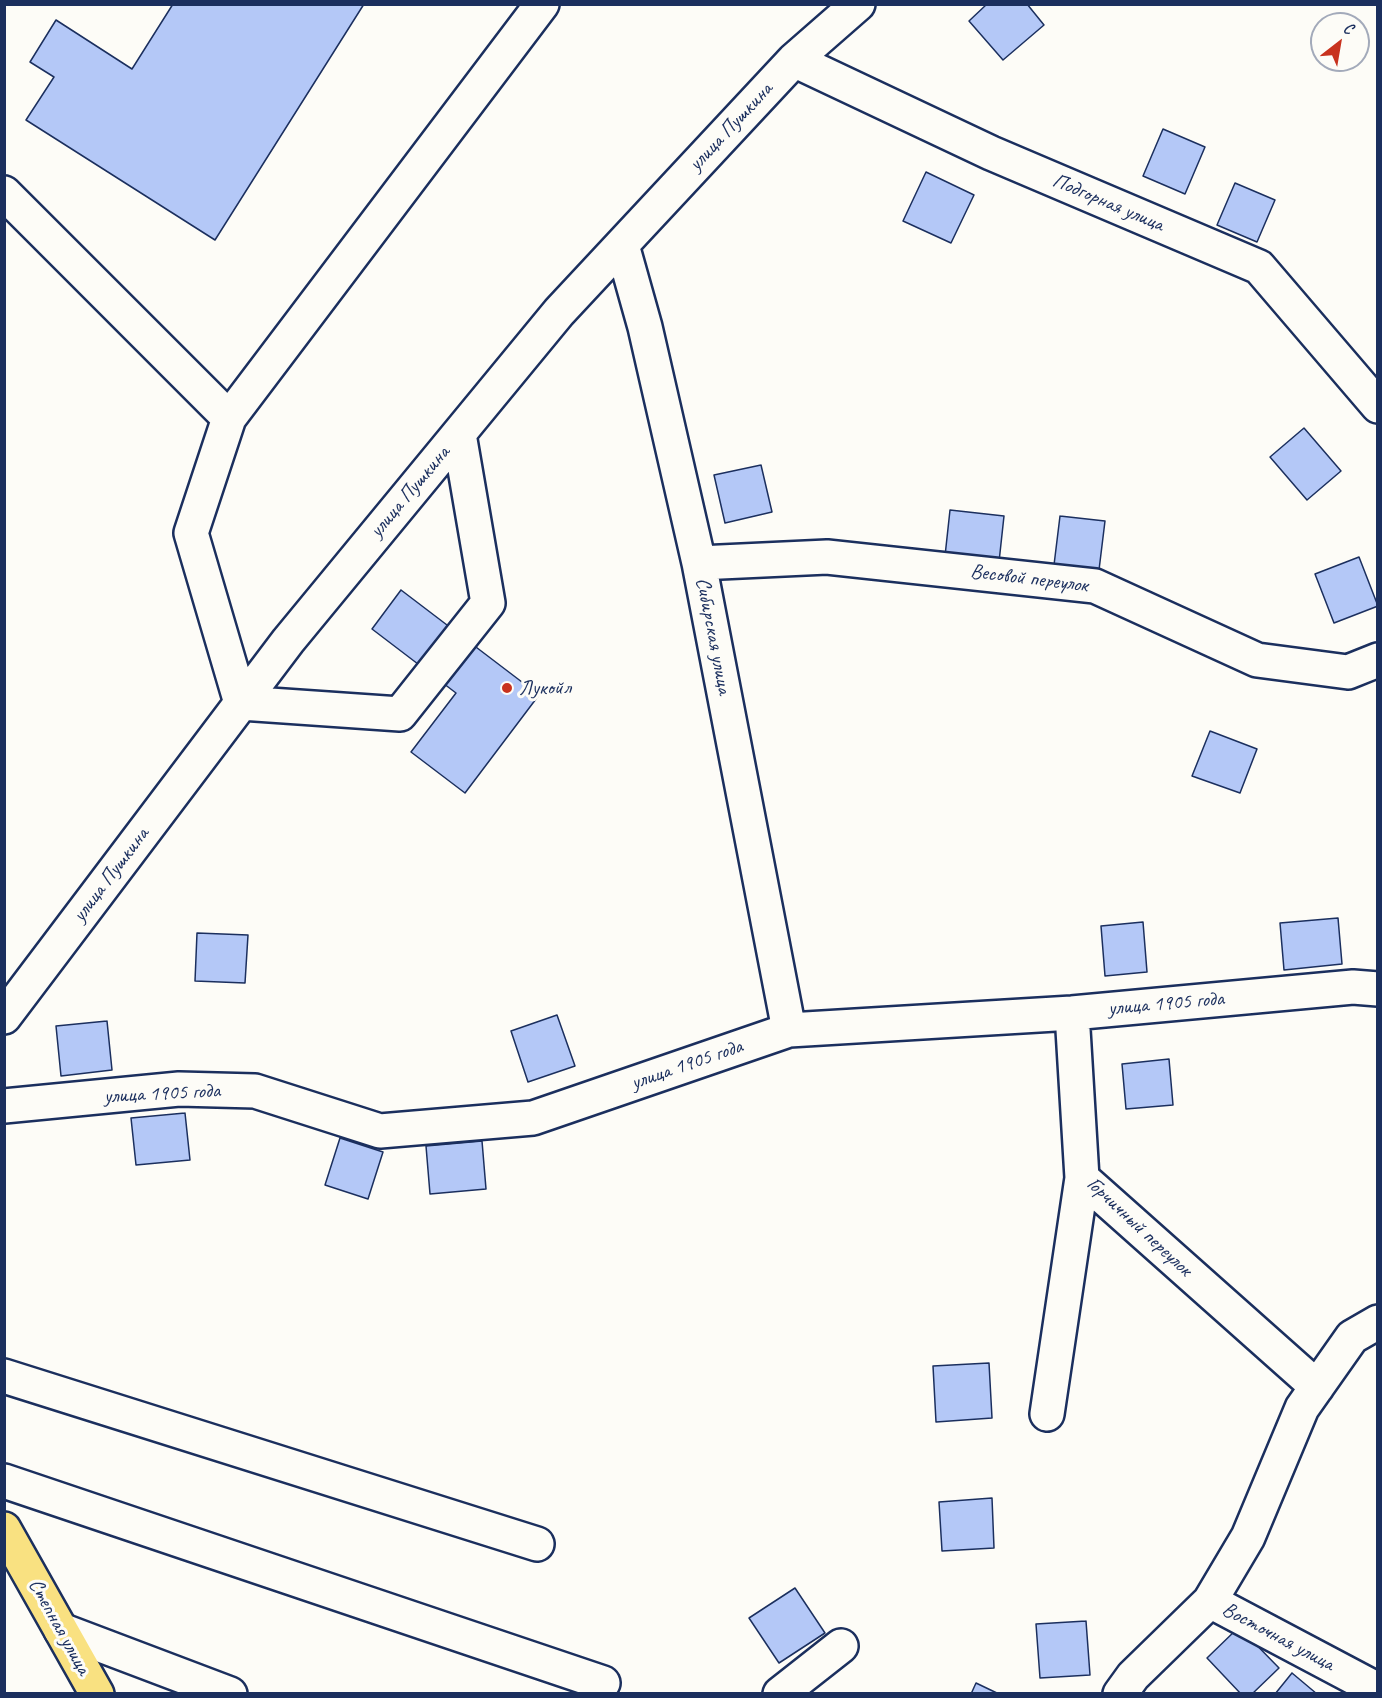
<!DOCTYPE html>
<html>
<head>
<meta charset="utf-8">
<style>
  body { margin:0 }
  #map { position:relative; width:1382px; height:1698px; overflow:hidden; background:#fdfcf7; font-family:Caveat,sans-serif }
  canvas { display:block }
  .frame { position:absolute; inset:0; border:6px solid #1b2f5e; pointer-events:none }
  .north { position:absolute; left:1310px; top:12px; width:60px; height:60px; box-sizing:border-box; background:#fdfcf7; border:2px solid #a3aaba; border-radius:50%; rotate:31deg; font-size:16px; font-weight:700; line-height:24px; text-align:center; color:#1b2f5e }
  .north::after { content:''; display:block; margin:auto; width:21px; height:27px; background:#c8321e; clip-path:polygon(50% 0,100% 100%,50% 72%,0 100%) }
</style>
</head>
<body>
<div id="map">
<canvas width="1382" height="1698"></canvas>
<div class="frame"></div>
<div class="north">С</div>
</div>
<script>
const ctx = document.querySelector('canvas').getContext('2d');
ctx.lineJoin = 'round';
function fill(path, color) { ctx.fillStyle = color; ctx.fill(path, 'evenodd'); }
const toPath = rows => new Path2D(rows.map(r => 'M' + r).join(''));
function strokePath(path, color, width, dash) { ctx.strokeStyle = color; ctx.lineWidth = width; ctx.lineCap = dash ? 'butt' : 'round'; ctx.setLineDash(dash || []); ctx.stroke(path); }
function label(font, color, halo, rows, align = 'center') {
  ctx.font = font + ' Caveat,sans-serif'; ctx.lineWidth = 6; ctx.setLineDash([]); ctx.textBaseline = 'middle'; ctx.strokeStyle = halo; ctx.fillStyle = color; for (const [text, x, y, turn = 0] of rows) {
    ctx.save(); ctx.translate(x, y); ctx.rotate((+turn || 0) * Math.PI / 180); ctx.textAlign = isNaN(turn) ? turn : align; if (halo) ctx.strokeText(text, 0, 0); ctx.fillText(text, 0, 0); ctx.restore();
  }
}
const building = toPath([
  [173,4,364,4,215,240,26,120,54,77,30,62,56,20,132,69,173,4],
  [987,4,1027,4,1044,25,1003,60,969,21,987,4],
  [1163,129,1205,147,1185,194,1143,176,1163,129],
  [926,172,974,195,951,243,903,221,926,172],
  [1235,183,1275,200,1257,242,1217,225,1235,183],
  [1304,428,1341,471,1307,500,1270,457,1304,428],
  [761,465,772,512,725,523,714,475,761,465],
  [950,510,1004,516,999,562,945,556,950,510],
  [1060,516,1105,521,1099,570,1054,565,1060,516],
  [1359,557,1378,606,1334,623,1315,574,1359,557],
  [401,590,539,695,465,793,411,752,456,693,372,629,401,590],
  [1210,731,1257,749,1240,793,1192,776,1210,731],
  [1338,918,1342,964,1284,970,1280,923,1338,918],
  [1143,922,1147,972,1105,976,1101,926,1143,922],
  [197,933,248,935,245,983,195,981,197,933],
  [557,1015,575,1066,528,1082,511,1031,557,1015],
  [107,1021,112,1070,61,1076,56,1026,107,1021],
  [1169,1059,1173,1105,1126,1109,1122,1064,1169,1059],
  [185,1113,190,1160,136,1165,131,1118,185,1113],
  [340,1138,383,1152,368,1199,325,1185,340,1138],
  [482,1141,486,1189,430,1194,426,1146,482,1141],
  [989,1363,992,1418,936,1422,933,1366,989,1363],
  [992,1498,994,1548,942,1551,939,1502,992,1498],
  [795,1588,825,1633,779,1663,749,1618,795,1588],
  [1086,1621,1090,1675,1040,1678,1036,1624,1086,1621],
  [1239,1627,1279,1668,1252,1694,1241,1694,1207,1658,1239,1627],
  [1292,1673,1317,1694,1275,1694,1292,1673],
  [976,1683,999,1694,971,1694,976,1683]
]);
fill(building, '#b4c8f7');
strokePath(building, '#1b2f5e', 1.5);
const minor = toPath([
  [794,60,991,153,1259,267,1378,406],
  [4,193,229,418,191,533,241,703,400,714,488,603,459,434],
  [622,245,645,327,699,563,789,1030],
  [229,418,542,4],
  [699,563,827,557,1095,586,1257,660,1348,672,1378,660],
  [1072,1013,1082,1178,1317,1387],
  [4,1017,288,641,559,312,794,60,858,4],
  [4,1106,179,1089,255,1091,380,1131,533,1118,789,1030,1072,1013,1353,987,1378,989],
  [4,1376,537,1544],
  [1047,1414,1082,1178],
  [4,1481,603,1683],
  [1210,1601,1378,1690],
  [61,1630,230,1694],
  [780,1694,841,1646],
  [1120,1694,1133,1676,1210,1601,1248,1537,1302,1408,1352,1337,1378,1322]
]);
const major = toPath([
  [4,1529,97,1694]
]);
strokePath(minor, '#1b2f5e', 38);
strokePath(major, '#1b2f5e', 38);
strokePath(minor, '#fdfcf7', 33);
strokePath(major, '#f9e181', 33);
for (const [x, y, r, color] of [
  [507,688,6,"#c8321e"]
]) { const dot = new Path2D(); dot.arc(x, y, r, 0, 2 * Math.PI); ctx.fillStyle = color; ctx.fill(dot); strokePath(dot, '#fdfcf7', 2); }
label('21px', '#1b2f5e', '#fdfcf7', [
  ["улица Пушкина",731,127,-47],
  ["Подгорная улица",1108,203,23],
  ["улица Пушкина",410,492,-50],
  ["Весовой переулок",1029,579,7],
  ["Сибирская улица",713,636,79],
  ["улица Пушкина",111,875,-53],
  ["улица 1905 года",1166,1004,-5],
  ["улица 1905 года",687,1065,-19],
  ["улица 1905 года",162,1094,-3],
  ["Горчичный переулок",1139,1227,43],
  ["Степная улица",59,1627,61],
  ["Восточная улица",1278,1637,28]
]);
label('21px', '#1b2f5e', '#fdfcf7', [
  ["Лукойл",519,688]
], 'left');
</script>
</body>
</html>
